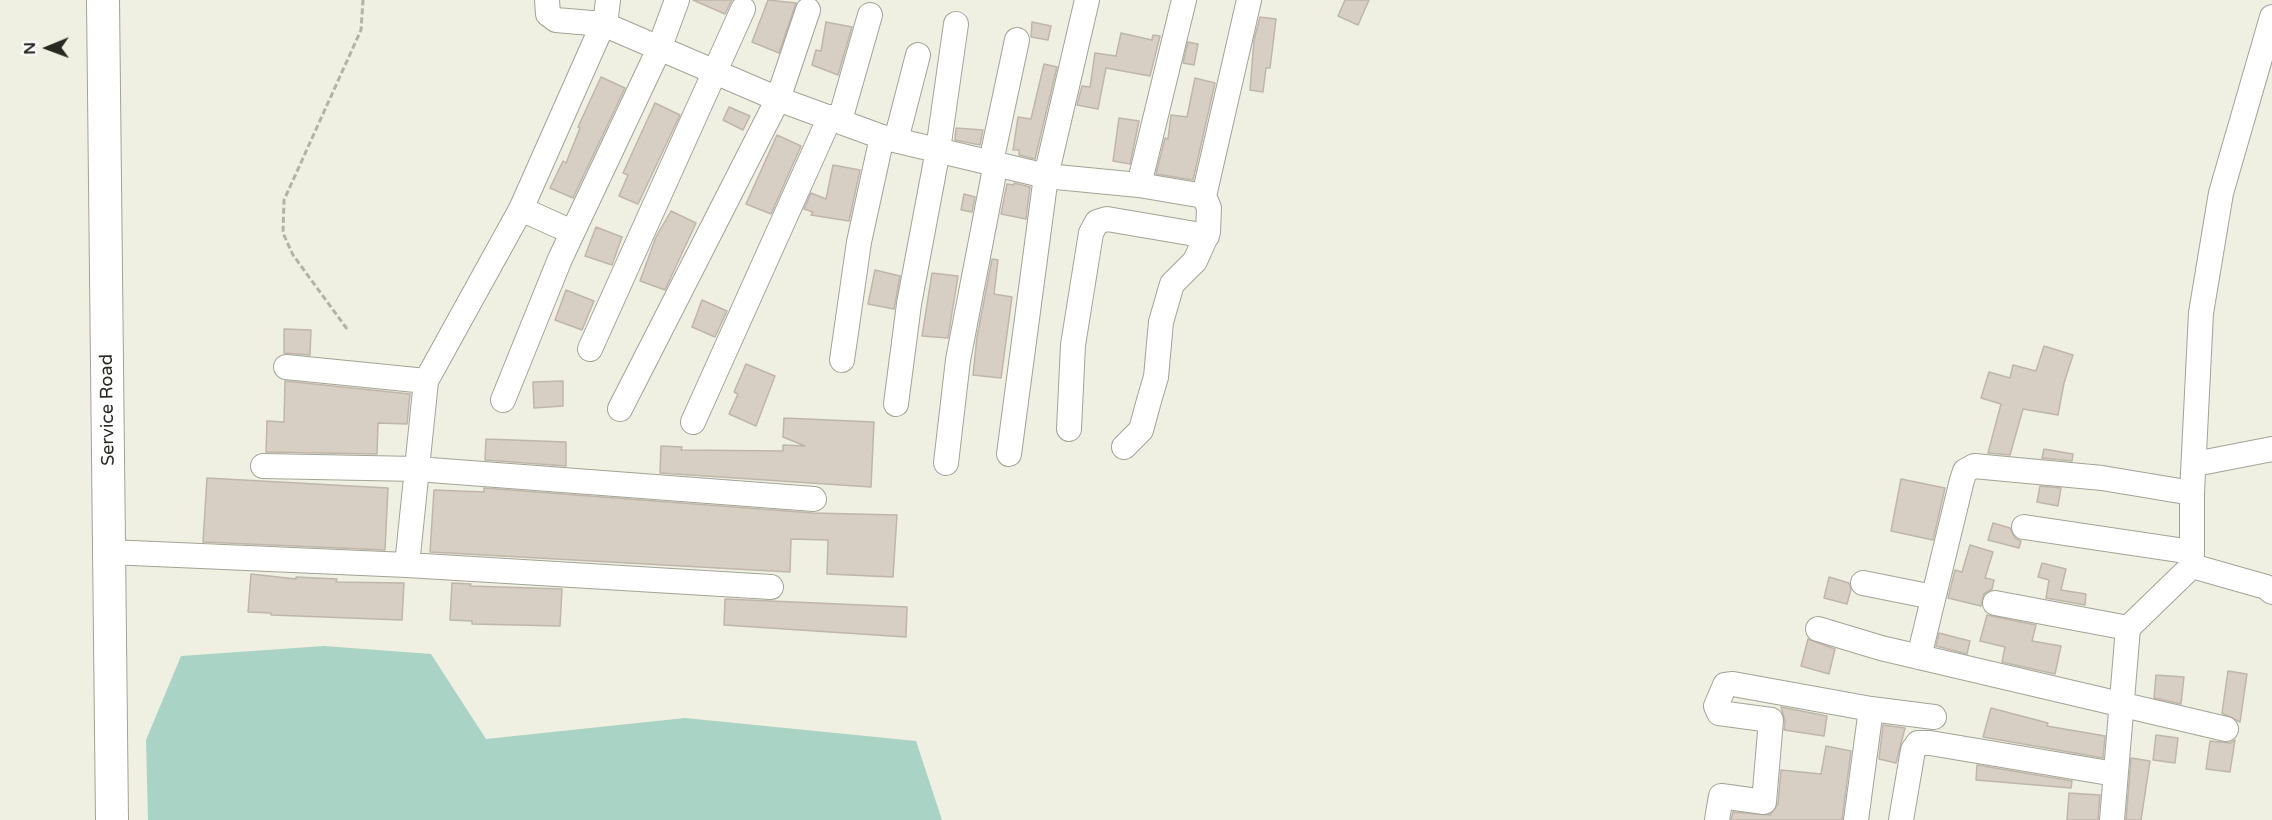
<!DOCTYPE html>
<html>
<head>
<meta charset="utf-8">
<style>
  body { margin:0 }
  #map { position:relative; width:2272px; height:820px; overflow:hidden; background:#eff0e1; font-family:"Varela Round",sans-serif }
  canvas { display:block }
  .north { position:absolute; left:18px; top:18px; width:60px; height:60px; -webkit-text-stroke:4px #fff; paint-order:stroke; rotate:269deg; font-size:16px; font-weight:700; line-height:24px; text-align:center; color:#282923 }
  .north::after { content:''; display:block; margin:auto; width:21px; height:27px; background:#282923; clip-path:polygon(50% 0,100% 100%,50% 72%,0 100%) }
</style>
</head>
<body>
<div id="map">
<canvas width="2272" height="820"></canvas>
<div class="north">N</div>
</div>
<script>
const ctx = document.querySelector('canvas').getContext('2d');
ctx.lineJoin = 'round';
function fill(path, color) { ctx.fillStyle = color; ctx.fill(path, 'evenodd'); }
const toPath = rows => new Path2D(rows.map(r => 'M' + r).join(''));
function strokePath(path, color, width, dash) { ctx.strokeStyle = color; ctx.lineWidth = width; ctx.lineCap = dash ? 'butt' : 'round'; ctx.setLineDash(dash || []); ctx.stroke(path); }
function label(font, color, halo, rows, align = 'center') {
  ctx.font = font + ' "Varela Round",sans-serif'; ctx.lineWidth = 5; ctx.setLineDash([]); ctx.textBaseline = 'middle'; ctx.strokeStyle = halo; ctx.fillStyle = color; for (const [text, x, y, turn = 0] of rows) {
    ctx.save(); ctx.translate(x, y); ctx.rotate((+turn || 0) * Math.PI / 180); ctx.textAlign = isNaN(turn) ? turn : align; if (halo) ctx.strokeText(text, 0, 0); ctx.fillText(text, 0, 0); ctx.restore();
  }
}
fill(toPath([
  [324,646,431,654,486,739,685,718,916,741,942,820,148,820,146,740,181,656]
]), '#a9d3c4');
const building = toPath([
  [693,0,732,0,725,14,693,0],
  [768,0,796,3,779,53,752,42,768,0],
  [1345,0,1369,0,1358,25,1338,16,1345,0],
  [1260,17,1276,19,1270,68,1266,68,1263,92,1250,90,1254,40,1260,17],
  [826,22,852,27,838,75,812,65,816,50,821,51,826,22],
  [1032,22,1051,26,1048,40,1031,37,1032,22],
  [1121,33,1152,40,1153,35,1160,36,1150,76,1106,68,1098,109,1077,105,1082,86,1090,87,1095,53,1116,56,1121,33],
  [1188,42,1198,44,1194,65,1183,63,1188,42],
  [1044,64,1057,67,1035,159,1019,155,1019,150,1013,150,1018,117,1031,119,1044,64],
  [601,77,625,88,573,198,550,188,563,161,566,163,580,128,578,127,601,77],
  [1195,78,1215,83,1193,180,1156,174,1165,138,1168,139,1171,115,1187,117,1195,78],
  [655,103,680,115,638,204,619,196,628,175,623,173,655,103],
  [729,107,750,116,743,130,723,120,729,107],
  [1119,118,1139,121,1130,164,1113,161,1119,118],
  [956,128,983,130,980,145,955,140,956,128],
  [777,135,801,146,771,214,746,204,777,135],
  [833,165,860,170,849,221,811,215,813,212,804,209,811,193,826,199,833,165],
  [1014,183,1030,187,1026,219,1001,214,1007,184,1014,185,1014,183],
  [964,194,975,197,972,212,961,210,964,194],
  [671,211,696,223,665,290,640,281,656,237,671,211],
  [596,227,622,237,612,265,585,256,596,227],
  [992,259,998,260,994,294,1012,297,1001,378,973,375,977,337,992,259],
  [875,270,900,276,894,309,868,304,875,270],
  [932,273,958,276,948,338,922,336,932,273],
  [566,290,594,301,582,330,555,320,566,290],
  [702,300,727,311,715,337,692,327,702,300],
  [284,329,311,330,310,355,284,353,284,329],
  [2044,346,2073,355,2064,383,2058,415,2023,409,2010,455,1988,453,2001,404,1981,398,1989,372,2010,378,2013,365,2036,371,2044,346],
  [746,364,775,376,756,426,729,414,738,394,734,392,746,364],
  [285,381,410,394,407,424,378,423,377,454,266,452,267,421,284,422,285,381],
  [563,381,563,406,534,408,533,382,563,381],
  [784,418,874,422,871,487,660,473,661,446,682,447,681,450,783,451,783,445,805,446,783,437,784,418],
  [486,439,566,442,566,466,485,460,486,439],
  [2044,449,2073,454,2072,461,2042,458,2044,449],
  [207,478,388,488,385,550,203,542,207,478],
  [1901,479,1945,488,1933,540,1891,531,1901,479],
  [2040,486,2061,488,2058,506,2037,502,2040,486],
  [484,488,813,513,897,515,893,577,827,574,828,540,791,539,790,572,430,552,434,490,484,492,484,488],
  [1993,523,2010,528,2015,538,2021,541,2019,548,1988,540,1993,523],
  [1970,545,1993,552,1985,578,1994,580,1992,589,1984,594,1981,606,1948,598,1955,570,1962,572,1970,545],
  [2042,563,2066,569,2061,590,2086,594,2085,605,2046,598,2049,580,2038,577,2042,563],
  [251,574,296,579,296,577,337,579,336,582,404,583,402,620,271,615,271,613,248,612,251,574],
  [1829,577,1849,583,1851,589,1847,604,1824,598,1829,577],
  [452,583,471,584,470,586,562,589,560,626,472,624,472,621,450,620,452,583],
  [725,599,907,607,906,637,724,625,725,599],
  [1987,615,2036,625,2032,641,2061,646,2055,674,2002,662,2005,647,1980,641,1987,615],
  [1939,633,1970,641,1967,654,1936,646,1939,633],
  [1808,639,1835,649,1829,674,1801,666,1808,639],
  [2228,671,2247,674,2240,722,2222,713,2228,671],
  [2156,675,2184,677,2181,704,2154,698,2156,675],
  [1781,707,1827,716,1824,736,1784,730,1785,721,1781,707],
  [1991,708,2048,723,2047,726,2105,736,2103,758,1983,737,1991,708],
  [1883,725,1905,728,1896,763,1879,759,1883,725],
  [2156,735,2178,738,2175,763,2153,760,2156,735],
  [2235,740,2230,772,2206,769,2210,741,2230,743,2235,740],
  [1826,746,1851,751,1842,820,1731,820,1733,812,1770,815,1778,804,1781,770,1821,774,1826,746],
  [2131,758,2150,761,2141,820,2126,820,2131,758],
  [1977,765,2072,781,2071,788,1976,780,1977,765],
  [2069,793,2100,795,2098,820,2067,820,2069,793]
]);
fill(building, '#d7cfc3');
strokePath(building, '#beb6aa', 1.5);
const minor = toPath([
  [547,0,548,14,556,20,603,24,778,99,882,137,1046,176,1139,185,1204,196],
  [605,25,608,0],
  [840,120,870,15],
  [896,140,918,55],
  [991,162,1017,40],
  [1139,185,1184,0],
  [572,232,521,209,603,24],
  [590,349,743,9],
  [842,360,859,242,882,137],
  [286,367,426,381,407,565],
  [426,381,521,209],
  [503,400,560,259,659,49,677,0],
  [896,404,909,304,938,150,956,24],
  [620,409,778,99,808,10],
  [693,422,830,117],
  [1069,429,1073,345,1091,233,1097,222,1107,219,1207,236],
  [1124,447,1141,430,1150,397,1156,377,1161,322,1172,284,1195,261,1208,232,1209,208,1204,196,1249,0],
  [1009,454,1046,176,1087,0],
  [946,463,958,360,996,163],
  [2195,464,2272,449],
  [263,466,417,469,814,499],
  [2024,527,2192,552],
  [109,552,407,565,771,587],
  [2192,566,2266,587,2272,592],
  [1863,583,1933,597],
  [1995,603,2128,628],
  [1818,629,1881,648,2226,729],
  [1919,657,1962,480,1965,471,1974,466,2102,478,2192,493],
  [1717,820,1721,796,1764,802,1771,720,1719,713,1716,706,1725,685,1733,684,1871,709],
  [1856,820,1871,709,1934,717],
  [1901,820,1913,750,1918,743,1930,743,2115,774],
  [2112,820,2128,628,2192,566,2192,493,2201,313,2221,193,2272,17]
]);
const major = toPath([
  [103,0,112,820]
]);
strokePath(minor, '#a2a395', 26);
strokePath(major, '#a2a395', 34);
strokePath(toPath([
  [347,329,293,255,283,233,284,200,361,30,363,0]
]), '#b2b3a7', 3, [6, 3]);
strokePath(minor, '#fff', 24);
strokePath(major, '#fff', 32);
label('18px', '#282923', '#fff', [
  ["Service Road",108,410,-91]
]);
</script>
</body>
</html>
